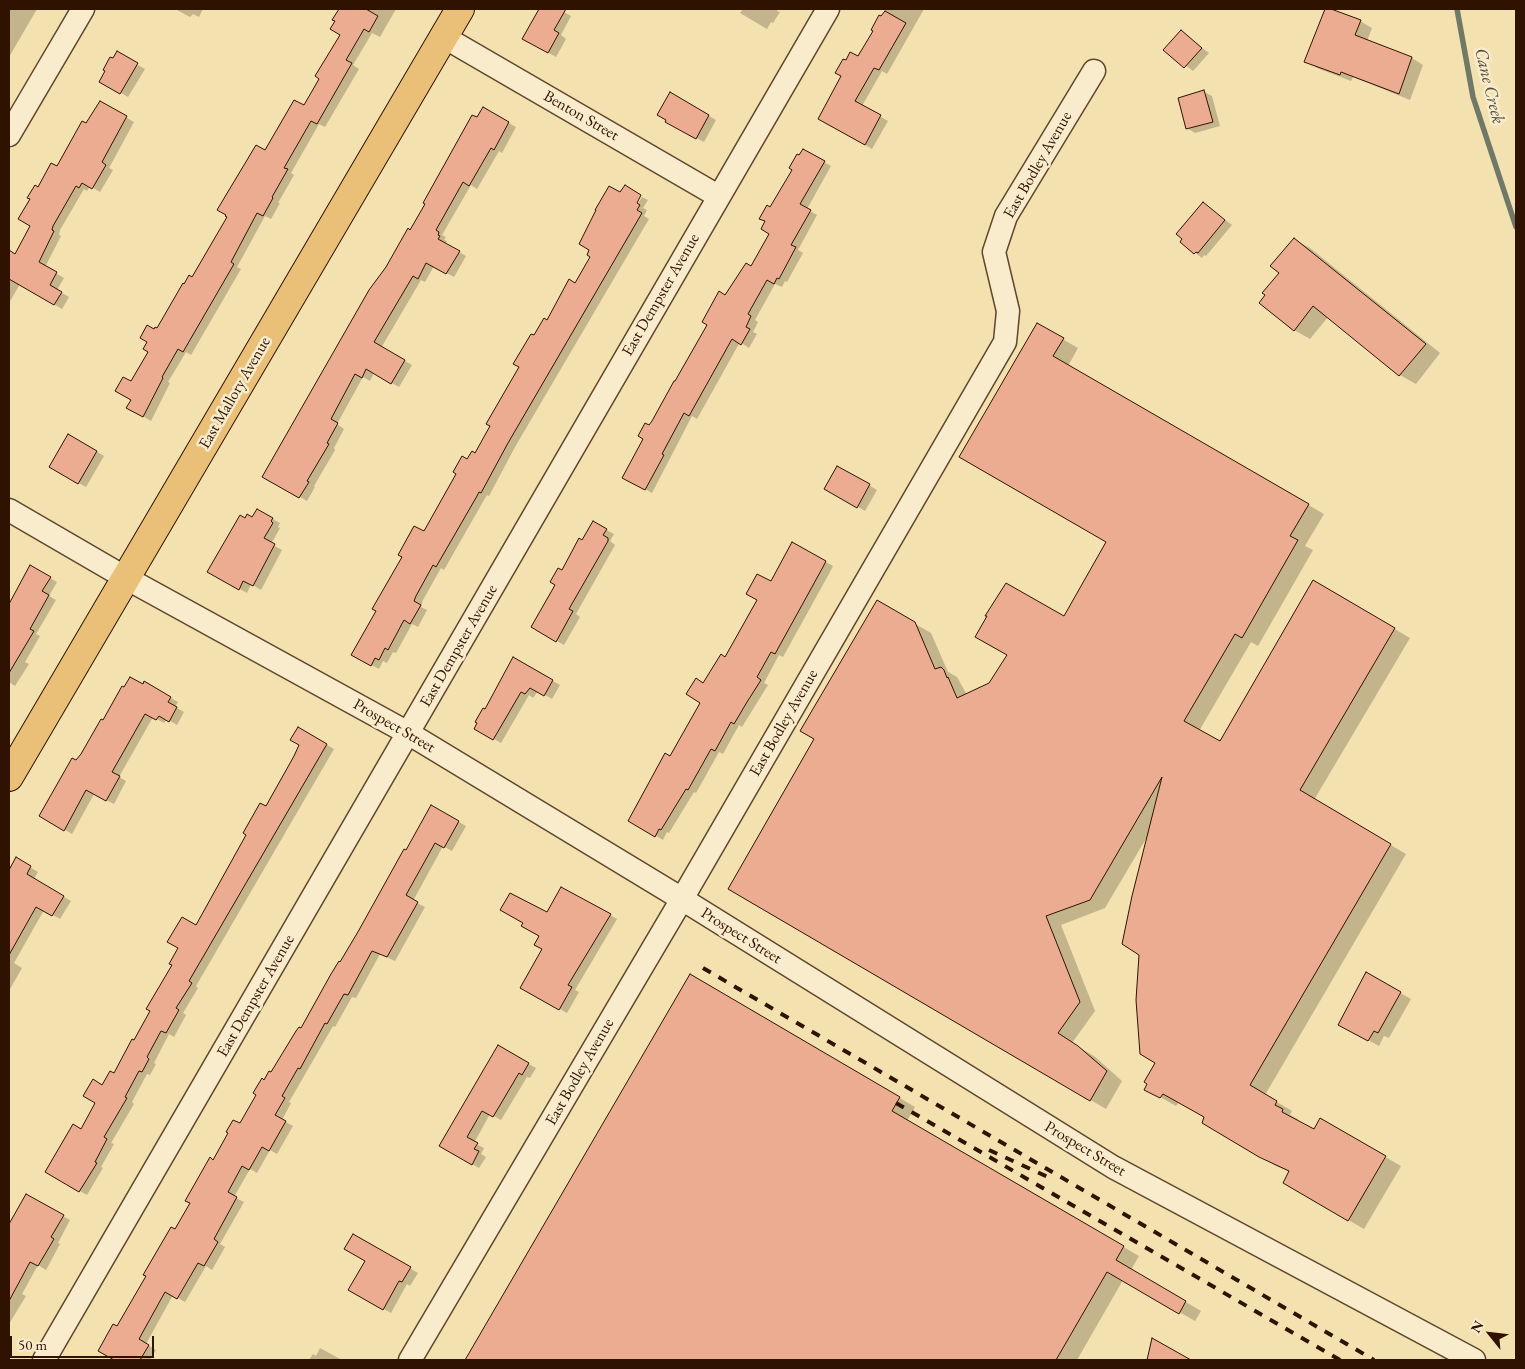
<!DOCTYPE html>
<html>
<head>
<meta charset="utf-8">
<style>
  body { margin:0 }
  #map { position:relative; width:1525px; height:1369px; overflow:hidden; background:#f4e1b0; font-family:"EB Garamond",serif }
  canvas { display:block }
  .frame { position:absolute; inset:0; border:10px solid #2f1300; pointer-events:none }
  .north { position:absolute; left:1465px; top:1309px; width:50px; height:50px; -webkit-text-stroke:4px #f8eccc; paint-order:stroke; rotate:299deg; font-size:14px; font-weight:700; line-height:20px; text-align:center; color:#2f1300 }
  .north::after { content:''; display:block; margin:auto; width:18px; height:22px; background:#2f1300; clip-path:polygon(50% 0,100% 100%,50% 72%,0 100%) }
  .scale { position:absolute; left:10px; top:1336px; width:144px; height:22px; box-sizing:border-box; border:2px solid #2f1300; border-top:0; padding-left:6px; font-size:15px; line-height:18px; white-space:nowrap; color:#2f1300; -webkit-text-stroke:4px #f8eccc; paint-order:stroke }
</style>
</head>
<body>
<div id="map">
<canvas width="1525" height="1369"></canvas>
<div class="frame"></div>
<div class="north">N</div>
<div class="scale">50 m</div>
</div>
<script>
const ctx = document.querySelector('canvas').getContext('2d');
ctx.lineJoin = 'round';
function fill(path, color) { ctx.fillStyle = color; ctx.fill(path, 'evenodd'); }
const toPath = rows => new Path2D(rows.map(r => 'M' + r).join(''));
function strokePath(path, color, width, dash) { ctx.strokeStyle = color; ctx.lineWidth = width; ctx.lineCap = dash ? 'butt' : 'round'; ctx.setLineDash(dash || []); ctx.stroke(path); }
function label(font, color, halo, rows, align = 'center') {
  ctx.font = font + ' "EB Garamond",serif'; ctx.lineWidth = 5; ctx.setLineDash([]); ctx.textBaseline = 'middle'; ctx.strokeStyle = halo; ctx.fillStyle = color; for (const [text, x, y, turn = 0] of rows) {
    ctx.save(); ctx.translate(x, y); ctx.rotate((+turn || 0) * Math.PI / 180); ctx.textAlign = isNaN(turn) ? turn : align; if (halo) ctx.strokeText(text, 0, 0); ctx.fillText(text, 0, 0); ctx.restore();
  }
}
fill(toPath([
  [9,9,37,9,9,57],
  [175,9,203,9,199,17,193,14,190,17],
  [344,9,396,9,380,37,372,33,353,65,359,69,325,127,319,124,291,173,294,175,278,203,280,203,271,219,265,216,237,267,241,269,191,355,186,352,168,382,170,383,151,421,128,407,132,399,131,383,150,351,155,331,158,330,193,279,266,151,305,107,320,78,341,34,332,29],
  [540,9,558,9,571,16,561,35,566,39,556,57,523,38],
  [743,9,778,9,777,11,780,12,773,23,771,22,767,29,740,13],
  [887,9,924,9,887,74,882,71,862,106,888,121,872,149,820,118],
  [1326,9,1360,21,1372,28,1367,41,1412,58,1423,65,1410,100,1353,77,1351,81,1317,68,1306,61],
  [1181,32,1209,53,1193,71,1165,50],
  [117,53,145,69,128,97,101,81],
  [1204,92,1212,96,1220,126,1195,133,1187,128],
  [670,94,716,120,704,142,667,122],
  [101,103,134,122,109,168,113,170,100,192,90,186,87,191,84,189,60,230,59,235,61,236,45,267,64,278,57,290,69,297,62,309,20,284,9,303,9,255,10,252,16,255,32,226,39,188,58,168],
  [483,109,516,127,502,153,499,151,477,189,471,185,442,235,446,237,444,240,447,241,445,244,466,256,454,277,434,266,425,282,421,280,381,348,412,365,399,387,374,373,370,381,363,377,337,424,344,429,334,448,335,450,314,486,315,487,307,501,264,476],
  [804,151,831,166,807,209,817,215,798,250,803,253,787,282,785,281,782,287,775,284,755,320,758,322,753,332,757,334,749,348,740,342,697,419,692,416,652,493,623,477,645,439,649,427,726,296,752,267,771,233,771,208],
  [642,197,648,200,643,208,647,210,644,216,649,219,515,447,489,496,487,495,484,500,444,570,441,568,423,600,421,607,427,610,418,627,412,624,396,653,393,652,387,663,383,661,379,669,353,655,468,461,476,455,535,337,635,209],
  [1204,204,1232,225,1206,256,1204,255,1202,258,1181,242],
  [1294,239,1310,248,1440,353,1416,384,1400,375,1328,317,1310,339,1294,330,1281,273],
  [1038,325,1078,348,1068,366,1324,514,1305,546,1313,550,1258,646,1251,642,1199,731,1220,742,1314,582,1410,638,1314,800,1406,854,1265,1095,1292,1111,1290,1115,1298,1119,1297,1121,1314,1131,1321,1120,1401,1166,1364,1229,1284,1183,1290,1172,1276,1166,1204,1123,1205,1117,1179,1102,1176,1106,1146,1089,1156,1062,1147,837,1105,908,1061,925,1095,1011,1072,1043,1094,1056,1122,1081,1106,1109,729,889,816,739,877,602,931,633,948,672,957,677,967,695,990,684,1064,618,1108,542],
  [69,435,104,456,86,487,50,467],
  [837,467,877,490,865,511,826,488],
  [257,510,280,523,278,527,280,528,271,544,282,550,261,590,251,584,247,593,209,571,245,520,253,518],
  [593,523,614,534,610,541,615,545,576,614,580,617,564,645,532,627,562,572],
  [793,544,833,566,830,572,783,657,779,655,764,683,768,685,742,727,739,725,723,754,719,752,696,793,694,792,669,833,667,832,663,840,629,820,671,758,701,702,704,684,725,658],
  [31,567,57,582,49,596,56,600,36,634,40,636,25,662,29,664,15,686,9,682,9,606],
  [514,659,560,685,552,699,538,691,533,698,529,695,501,743,475,728],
  [145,683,178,702,175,707,184,712,177,725,167,719,164,723,153,717,119,777,126,781,114,804,94,794,72,834,41,816,104,722],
  [298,728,334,749,196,986,198,988,183,1013,186,1015,174,1037,169,1034,154,1063,156,1064,150,1075,147,1074,132,1102,134,1104,111,1143,114,1144,101,1167,103,1168,87,1195,47,1172,81,1130,97,1102,102,1086,114,1074,134,1042,196,927,301,745],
  [432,807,466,826,452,851,443,846,413,901,425,907,395,961,380,954,356,998,352,997,335,1027,333,1026,289,1102,291,1103,282,1120,293,1126,277,1154,270,1150,257,1173,250,1169,234,1197,244,1202,220,1244,225,1247,212,1270,206,1266,185,1302,173,1295,146,1344,156,1350,150,1360,117,1360,100,1351,118,1328,176,1231,214,1161,240,1125,265,1081,301,1029],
  [16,859,38,872,34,879,71,901,60,919,44,910,14,963,22,968,9,991,9,868,10,866,12,867],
  [547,914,610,915,617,919,575,990,579,992,567,1013,522,988,543,949,541,936,525,922],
  [1367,974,1411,999,1389,1038,1384,1036,1379,1046,1340,1025],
  [691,976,915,1107,907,1121,1139,1256,1131,1270,1201,1311,1195,1321,1123,1280,1077,1360,466,1360],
  [498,1047,536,1068,530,1078,527,1077,501,1120,490,1114,474,1143,484,1148,481,1154,486,1157,479,1168,441,1146],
  [26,1196,70,1220,58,1243,60,1244,46,1270,38,1265,22,1294,26,1296,9,1324,9,1224],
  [354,1236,418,1273,410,1286,407,1284,391,1313,350,1290,366,1261],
  [320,1348,342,1360,309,1360,313,1354,316,1356]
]), '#0003');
strokePath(toPath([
  [1457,9,1473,97,1516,227]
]), '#707968', 5.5);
const building = toPath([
  [339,9,366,9,378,16,369,32,364,29,346,60,352,63,317,124,311,121,284,168,288,169,272,197,273,198,263,216,257,213,231,262,234,264,183,352,178,349,162,377,163,378,143,417,126,408,131,400,115,391,123,377,131,381,148,352,143,349,147,342,140,338,147,325,154,329,155,327,157,328,183,283,184,284,189,275,192,277,227,217,225,216,226,215,217,210,256,145,265,150,294,100,304,105,319,79,315,76,340,35,330,29,335,21,332,20,339,9],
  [539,9,566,9,554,30,559,33,548,53,522,39,539,9],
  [1325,9,1331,9,1361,20,1355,35,1412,57,1399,94,1341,72,1340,75,1304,62,1325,9],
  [885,11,906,23,879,70,874,68,855,101,881,115,865,145,818,119,841,76,835,73,843,59,846,60,850,52,858,56,873,31,871,30,879,15,881,16,885,11],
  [1181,30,1202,48,1184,68,1163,50,1181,30],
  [117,51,138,63,120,94,99,82,105,71,103,70,110,57,113,58,117,51],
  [1204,90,1213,122,1186,129,1178,98,1204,90],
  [670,92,709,115,696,139,665,122,666,120,657,115,670,92],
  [100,101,127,116,102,162,106,165,92,189,82,183,79,188,76,186,53,226,52,230,54,231,39,262,57,272,50,285,62,292,54,305,9,279,9,250,15,254,30,226,18,219,30,199,27,198,35,185,38,187,51,163,57,166,82,121,86,123,100,101],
  [483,107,509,122,494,150,491,148,469,186,463,182,436,230,439,232,438,235,440,236,438,239,460,251,446,274,426,263,418,279,413,276,374,342,405,360,391,384,366,369,362,378,355,374,331,419,338,423,327,443,329,444,307,481,309,482,299,498,262,477,369,290,386,267,408,228,410,230,425,204,423,203,472,115,477,117,483,107],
  [803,149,825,161,800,204,811,210,791,245,796,247,779,279,777,278,774,284,767,280,748,314,751,316,746,327,750,329,741,345,732,339,689,416,684,413,662,454,664,455,645,490,622,478,643,439,638,436,645,423,649,425,652,421,674,381,675,381,707,325,702,322,719,291,725,295,746,263,751,266,769,234,761,229,765,221,759,219,767,205,770,207,792,170,789,168,797,154,799,155,803,149],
  [625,185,641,195,637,203,640,205,637,210,642,213,508,443,481,493,479,492,477,496,436,567,433,565,416,596,414,601,421,605,410,624,404,620,388,650,385,648,379,660,375,658,371,666,351,655,376,611,372,609,402,557,398,555,414,526,424,531,456,474,453,472,462,456,467,459,472,451,475,453,490,426,486,424,519,367,513,364,531,334,534,335,544,318,547,320,569,279,575,283,590,257,587,255,589,250,579,244,596,210,595,210,609,186,620,192,625,185],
  [1203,202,1225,220,1198,253,1196,252,1194,254,1180,242,1182,239,1176,234,1203,202],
  [1294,238,1426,344,1399,376,1313,306,1294,331,1259,303,1265,295,1262,293,1279,273,1270,266,1294,238],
  [1037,323,1064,338,1053,356,1309,504,1290,536,1298,540,1242,638,1235,634,1184,721,1220,741,1313,580,1395,628,1300,790,1391,844,1250,1085,1277,1101,1275,1105,1283,1109,1282,1112,1314,1129,1320,1118,1386,1156,1348,1221,1283,1183,1289,1171,1259,1157,1202,1123,1204,1117,1163,1094,1160,1098,1144,1090,1147,1084,1144,1082,1155,1063,1140,1054,1136,1000,1139,955,1122,944,1132,896,1162,777,1090,900,1046,916,1080,1002,1058,1033,1078,1046,1107,1071,1090,1101,728,889,814,739,800,731,877,600,915,622,935,669,941,667,944,670,947,678,948,677,957,698,989,683,1007,655,975,637,987,616,985,616,1006,583,1064,616,1106,542,959,457,1037,323],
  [68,434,97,451,78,484,49,467,68,434],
  [837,466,870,484,857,508,824,489,837,466],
  [257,509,273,518,271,521,273,523,264,538,275,544,253,586,243,581,239,590,207,572,240,515,245,518,247,514,252,517,257,509],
  [593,521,607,529,603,535,608,538,608,541,569,609,573,611,556,642,531,627,555,585,550,582,558,568,562,570,579,538,582,540,593,521],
  [792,542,826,561,823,567,775,654,771,652,757,677,761,680,747,702,734,724,731,722,715,751,711,749,688,790,686,789,661,830,659,829,655,837,628,821,665,753,670,756,700,703,686,694,696,678,703,683,721,654,725,657,757,600,746,594,757,574,771,581,792,542],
  [30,565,51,577,42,591,49,595,30,629,34,631,9,673,9,604,30,565],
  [513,657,553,680,544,696,530,688,525,694,521,692,493,740,474,729,477,723,475,722,483,708,485,709,513,657],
  [130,677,143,684,144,681,171,697,168,702,177,707,169,722,159,716,156,720,145,714,112,772,120,776,106,801,86,790,64,831,39,816,72,758,76,760,81,754,101,719,103,720,122,686,124,687,130,677],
  [298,727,327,744,189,981,192,983,176,1008,179,1010,166,1033,161,1031,147,1057,149,1059,142,1072,139,1071,125,1097,127,1098,104,1137,107,1139,95,1162,97,1163,79,1192,45,1172,73,1124,81,1129,95,1103,83,1096,93,1079,102,1085,110,1071,114,1073,132,1039,134,1040,150,1011,146,1009,172,965,169,964,178,948,167,942,182,917,196,925,246,835,243,833,260,803,266,806,294,756,299,745,290,740,298,727],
  [431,805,459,821,444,848,435,843,406,895,418,902,387,957,372,951,348,995,344,994,327,1024,325,1023,300,1069,298,1068,282,1096,285,1098,275,1115,286,1121,269,1151,262,1147,249,1170,242,1166,228,1192,237,1197,214,1239,218,1242,204,1266,198,1263,177,1299,165,1292,139,1339,149,1345,140,1360,114,1360,98,1351,113,1324,117,1326,146,1276,143,1275,171,1227,175,1229,190,1203,185,1201,210,1157,213,1160,228,1133,226,1132,233,1120,240,1123,256,1095,253,1093,262,1078,264,1080,269,1071,271,1072,296,1031,299,1027,301,1028,331,974,339,961,340,962,359,930,404,849,406,850,431,805],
  [16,857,31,866,27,874,64,896,52,916,36,907,9,955,9,870,16,857],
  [561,887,611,914,568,985,572,987,559,1010,520,988,542,949,534,945,539,936,521,926,523,923,500,910,510,893,547,912,561,887],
  [1366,972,1401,992,1378,1033,1374,1031,1368,1041,1338,1025,1366,972],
  [690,974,900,1097,892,1111,1124,1246,1116,1260,1186,1301,1179,1314,1107,1272,1056,1360,465,1360,690,974],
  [498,1045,529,1063,522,1075,519,1073,493,1117,482,1111,467,1137,478,1143,474,1149,479,1151,472,1165,439,1146,498,1045],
  [26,1194,64,1215,51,1237,54,1239,38,1266,30,1262,9,1301,9,1224,26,1194],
  [353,1234,411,1267,402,1282,399,1281,383,1310,348,1290,365,1261,344,1249,353,1234],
  [1152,1338,1191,1360,1147,1360,1152,1338]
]);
fill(building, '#ebac92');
strokePath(building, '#2f1300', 1);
const minor = toPath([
  [444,37,718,196],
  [9,135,83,9],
  [9,510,126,578,408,733,682,899,1113,1167,1474,1360],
  [44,1360,828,9],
  [410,1360,682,899,1005,342,1008,311,994,252,1006,216,1094,71]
]);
const major = toPath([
  [9,777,460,9]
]);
strokePath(minor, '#60462c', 25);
strokePath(major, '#2f1300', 30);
strokePath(minor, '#f8eccc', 22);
strokePath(major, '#eac078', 28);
strokePath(toPath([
  [703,968,1374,1360],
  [896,1103,1340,1360],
  [989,1150,1048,1177]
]), '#2f1300', 4, [9, 9]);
label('16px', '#2f1300', '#f8eccc', [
  ["Benton Street",581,116,30],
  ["East Bodley Avenue",1038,165,-60],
  ["East Dempster Avenue",661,295,-60],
  ["East Mallory Avenue",235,393,-60],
  ["East Dempster Avenue",459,646,-60],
  ["East Bodley Avenue",784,723,-60],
  ["Prospect Street",394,726,30],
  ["Prospect Street",741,936,32],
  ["East Dempster Avenue",256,996,-60],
  ["East Bodley Avenue",580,1072,-60],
  ["Prospect Street",1085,1149,31]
]);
label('italic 18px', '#554e3d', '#f8eccc', [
  ["Cane Creek",1489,86,76]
]);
</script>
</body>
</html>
